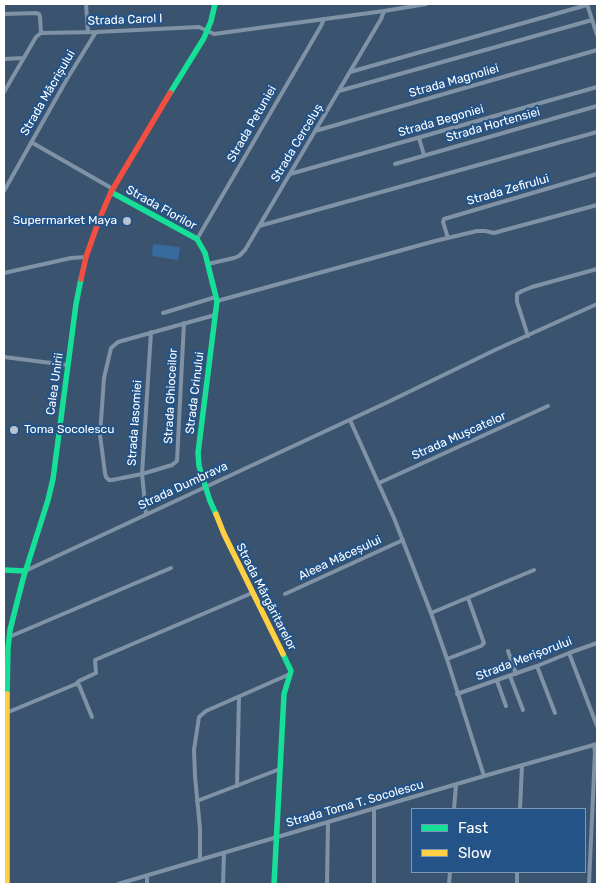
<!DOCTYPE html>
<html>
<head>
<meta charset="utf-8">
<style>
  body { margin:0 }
  #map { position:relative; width:601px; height:888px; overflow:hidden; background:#3a5470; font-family:Rubik,sans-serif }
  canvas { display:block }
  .frame { position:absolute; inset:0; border:5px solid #fff; pointer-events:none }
  .legend { position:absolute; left:411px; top:808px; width:175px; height:65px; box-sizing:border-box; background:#235387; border:1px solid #7b98b7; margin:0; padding:6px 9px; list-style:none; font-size:15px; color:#fff }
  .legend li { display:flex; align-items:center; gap:10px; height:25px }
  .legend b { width:25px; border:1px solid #7b98b7 }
</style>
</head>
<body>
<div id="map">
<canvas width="601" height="888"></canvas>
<div class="frame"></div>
<ul class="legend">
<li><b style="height:6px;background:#16e098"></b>Fast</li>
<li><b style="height:6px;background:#ffcf43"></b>Slow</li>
</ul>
</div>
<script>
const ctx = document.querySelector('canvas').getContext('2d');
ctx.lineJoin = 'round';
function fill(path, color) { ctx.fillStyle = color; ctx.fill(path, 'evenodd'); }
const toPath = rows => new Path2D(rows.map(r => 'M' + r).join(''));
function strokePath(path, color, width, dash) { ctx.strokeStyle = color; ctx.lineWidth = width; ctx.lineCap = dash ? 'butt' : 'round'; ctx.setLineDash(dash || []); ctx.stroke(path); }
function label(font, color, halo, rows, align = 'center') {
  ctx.font = font + ' Rubik,sans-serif'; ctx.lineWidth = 4.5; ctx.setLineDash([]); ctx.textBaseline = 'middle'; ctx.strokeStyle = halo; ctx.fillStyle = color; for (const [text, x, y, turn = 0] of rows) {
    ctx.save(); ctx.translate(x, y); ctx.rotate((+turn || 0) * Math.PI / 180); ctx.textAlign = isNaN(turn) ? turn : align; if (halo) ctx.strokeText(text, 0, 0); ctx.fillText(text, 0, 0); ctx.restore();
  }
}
fill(toPath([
  [153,244,180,247,178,260,152,256]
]), '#376a9d');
strokePath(toPath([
  [86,4,88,32],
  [587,4,597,35],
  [4,14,36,13,39,14,40,17,41,33],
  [41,33,96,32,199,27,214,34,384,11,426,4],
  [4,59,23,58],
  [350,72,587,5],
  [339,91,592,20],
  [4,92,36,37,41,33],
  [315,131,597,50],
  [419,138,424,155],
  [31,142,113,189],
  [395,164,597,106],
  [290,174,597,87],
  [4,191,67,79,96,32],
  [259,226,597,132],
  [448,238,443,222,444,219,597,174],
  [197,239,321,26,324,19],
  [208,264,234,258,239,256,245,250,381,19,384,11],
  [4,273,71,258,86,257],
  [217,301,435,241,477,231,485,231,494,233,501,231,597,205],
  [163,313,216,297],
  [184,323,177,461,172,465,142,474,112,480,109,480,106,477,105,473,100,435,104,378,111,348,118,342,215,315],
  [528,336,517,302,517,294,522,291,532,287,597,269],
  [4,357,67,365],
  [350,420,394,518,431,613,447,659,484,776],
  [379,483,548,406],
  [146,514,142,474,151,332],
  [25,571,388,402,495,350,597,304],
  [285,594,403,540],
  [431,613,534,570],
  [9,637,171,568],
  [508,651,516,674],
  [569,653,597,726],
  [447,659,481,646,484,643,468,598],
  [537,666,555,713],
  [510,676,523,710],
  [497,681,506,706],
  [76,684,79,681,96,673,95,660,252,593],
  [457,694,537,666,569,653,597,643],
  [6,713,76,684,79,685,92,717],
  [237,786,239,697],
  [197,801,280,769],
  [374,809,374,884],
  [454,809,456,785],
  [520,809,522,765],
  [200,860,200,829,195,776,194,750,199,717,206,711,290,674],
  [147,876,147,884],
  [118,884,484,776,597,744],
  [223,884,224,853],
  [327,884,328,822],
  [449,884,450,872],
  [517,884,517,872],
  [589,884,595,752,594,745]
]), '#8092a6', 4);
strokePath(toPath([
  [170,93,204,38,211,21,215,4],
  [111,192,197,239,205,253,217,301,198,453,199,466,210,501,216,514],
  [4,570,25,571],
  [7,694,8,648,10,630,23,579,48,500,53,479,76,304,81,279],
  [274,884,284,694,291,671,283,654]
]), '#16e098', 5.5);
strokePath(toPath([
  [216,514,224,534,283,654],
  [7,694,7,884]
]), '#ffcf43', 5.5);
strokePath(toPath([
  [81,279,86,257,99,220,111,192,170,93]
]), '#f24e42', 5.5);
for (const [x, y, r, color] of [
  [127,221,5,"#bac3cd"],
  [14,430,5,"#bac3cd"]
]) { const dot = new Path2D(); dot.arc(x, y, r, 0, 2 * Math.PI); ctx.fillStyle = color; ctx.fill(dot); strokePath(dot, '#235387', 2); }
label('12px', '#fff', '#235387', [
  ["Strada Carol I",125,20,-2],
  ["Strada Magnoliei",454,81,-16],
  ["Strada Măcrișului",48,93,-60],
  ["Strada Begoniei",441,121,-16],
  ["Strada Petuniei",252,124,-60],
  ["Strada Hortensiei",493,125,-16],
  ["Strada Cerceluș",297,143,-59],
  ["Strada Zefirului",508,190,-16],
  ["Strada Florilor",161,208,29],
  ["Calea Unirii",55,384,-82],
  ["Strada Crinului",195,393,-83],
  ["Strada Ghioceilor",171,396,-87],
  ["Strada Iasomiei",135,423,-86],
  ["Strada Mușcatelor",459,436,-24],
  ["Strada Dumbrava",183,486,-25],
  ["Aleea Măceșului",340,558,-25],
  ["Strada Mărgăritarelor",266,597,63],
  ["Strada Merișorului",524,659,-21],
  ["Strada Toma T. Socolescu",355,804,-16]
]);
label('12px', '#fff', '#235387', [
  ["Supermarket Maya",117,221],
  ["Toma Socolescu",24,430,"left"]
], 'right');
</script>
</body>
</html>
